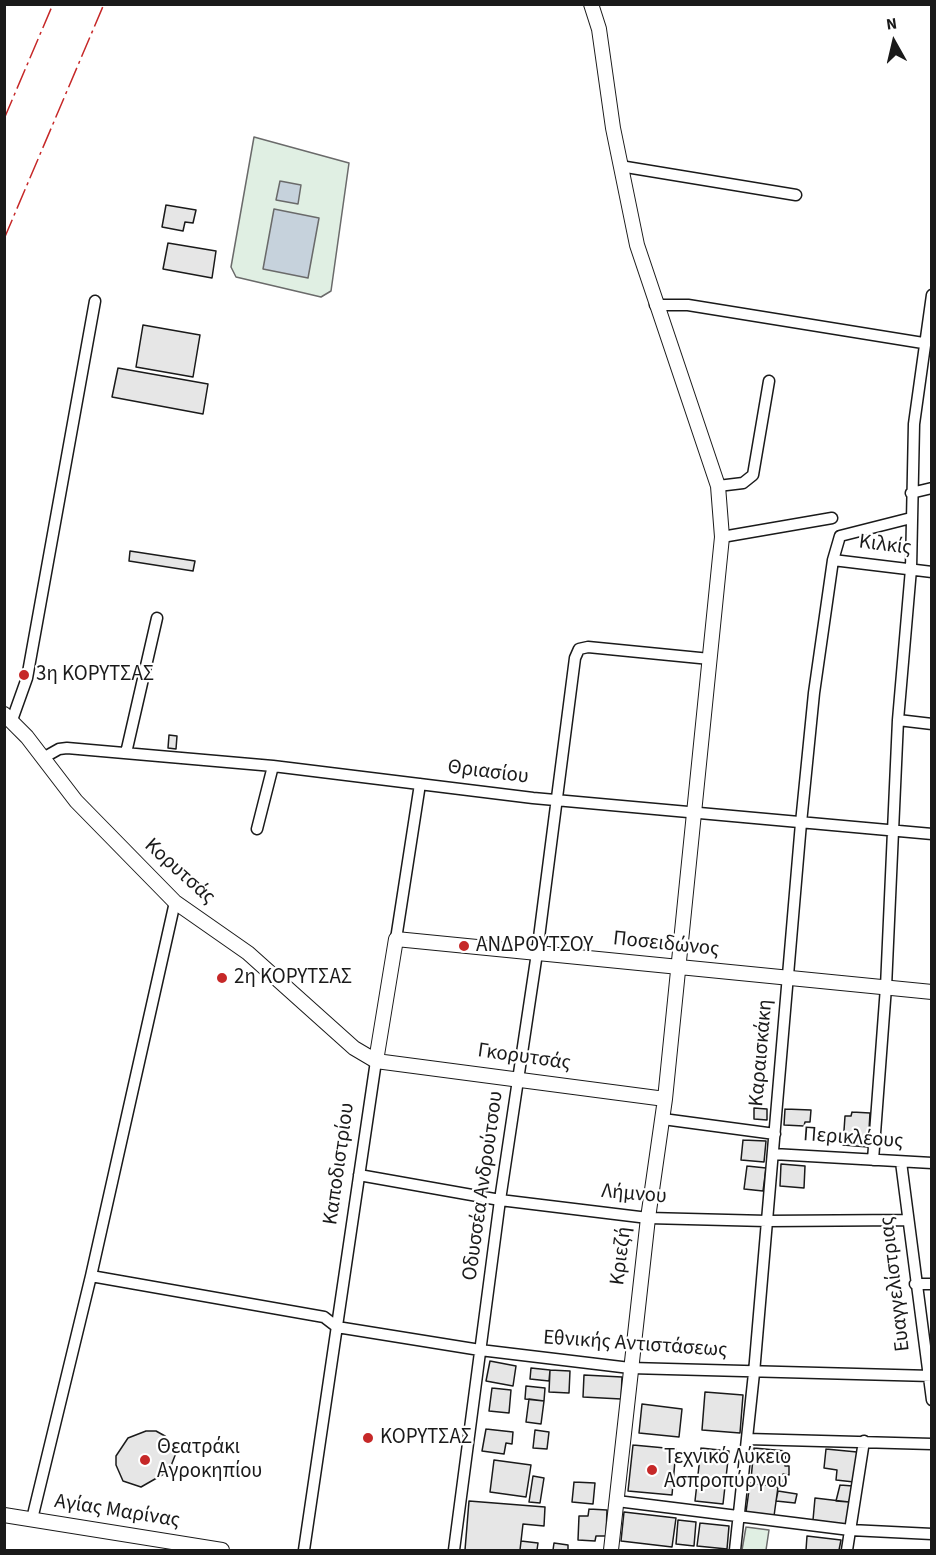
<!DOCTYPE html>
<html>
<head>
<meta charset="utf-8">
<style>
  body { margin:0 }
  #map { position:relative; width:936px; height:1555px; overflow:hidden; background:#fff; font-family:"Source Sans 3",sans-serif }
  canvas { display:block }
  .frame { position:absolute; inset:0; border:6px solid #1a1a1a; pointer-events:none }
  .north { position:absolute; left:864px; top:12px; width:60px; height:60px; -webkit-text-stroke:4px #fff; paint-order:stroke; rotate:352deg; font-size:16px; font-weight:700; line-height:24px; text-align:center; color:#1a1a1a }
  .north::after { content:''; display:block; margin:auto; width:21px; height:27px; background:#1a1a1a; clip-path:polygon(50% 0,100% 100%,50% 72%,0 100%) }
</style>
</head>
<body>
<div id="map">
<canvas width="936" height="1555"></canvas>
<div class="frame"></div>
<div class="north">N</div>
</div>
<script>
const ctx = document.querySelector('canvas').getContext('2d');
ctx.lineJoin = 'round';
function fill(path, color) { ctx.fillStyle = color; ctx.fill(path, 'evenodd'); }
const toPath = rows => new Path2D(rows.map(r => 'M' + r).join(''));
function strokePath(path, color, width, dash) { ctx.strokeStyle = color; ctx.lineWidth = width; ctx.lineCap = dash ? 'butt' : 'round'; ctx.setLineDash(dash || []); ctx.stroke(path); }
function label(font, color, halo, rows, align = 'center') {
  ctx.font = font + ' "Source Sans 3",sans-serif'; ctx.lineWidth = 4.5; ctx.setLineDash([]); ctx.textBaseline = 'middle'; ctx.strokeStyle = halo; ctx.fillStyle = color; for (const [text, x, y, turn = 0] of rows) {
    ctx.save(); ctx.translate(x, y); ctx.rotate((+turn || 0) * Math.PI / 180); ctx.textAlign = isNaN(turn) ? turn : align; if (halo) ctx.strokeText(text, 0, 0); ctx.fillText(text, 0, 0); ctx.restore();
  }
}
const green = toPath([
  [254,137,349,163,331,291,321,297,236,277,231,267,254,137],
  [746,1527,769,1530,766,1550,742,1550,746,1527]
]);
fill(green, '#e0efe3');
strokePath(green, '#6a6a6a', 1.5);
const water = toPath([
  [280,181,301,185,298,204,276,200,280,181],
  [274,209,319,218,308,278,263,269,274,209]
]);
fill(water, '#c6d2dc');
strokePath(water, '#6a6a6a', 1.5);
const building = toPath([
  [166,205,196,210,193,223,185,222,183,231,162,227,166,205],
  [168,243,216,251,212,278,163,269,168,243],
  [143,325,200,335,193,377,136,367,143,325],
  [118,368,208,384,203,414,112,397,118,368],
  [130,551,195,561,193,571,129,561,130,551],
  [169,735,177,736,176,749,168,748,169,735],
  [754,1108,767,1109,767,1120,754,1119,754,1108],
  [785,1109,811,1110,810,1122,805,1122,804,1126,784,1125,785,1109],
  [852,1112,870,1113,868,1147,843,1145,845,1116,851,1116,852,1112],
  [743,1140,766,1141,764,1162,741,1160,743,1140],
  [781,1164,805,1166,804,1188,780,1186,781,1164],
  [747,1166,766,1168,763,1191,744,1189,747,1166],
  [490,1361,516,1366,513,1386,486,1381,490,1361],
  [531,1368,550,1370,549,1381,530,1379,531,1368],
  [550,1370,570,1371,569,1393,549,1392,550,1370],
  [584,1375,622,1377,621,1399,583,1397,584,1375],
  [526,1386,545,1388,544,1401,525,1399,526,1386],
  [492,1388,511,1390,509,1413,489,1411,492,1388],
  [705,1392,743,1395,740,1433,702,1430,705,1392],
  [529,1399,544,1401,541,1424,526,1422,529,1399],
  [642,1404,682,1409,679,1437,639,1433,642,1404],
  [486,1429,513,1432,512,1444,506,1443,504,1454,482,1451,486,1429],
  [535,1430,549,1432,547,1449,533,1448,535,1430],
  [146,1431,156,1431,165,1436,176,1453,169,1471,141,1487,123,1481,116,1465,116,1456,128,1438,146,1431],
  [633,1445,676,1449,672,1495,628,1491,633,1445],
  [701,1448,729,1451,723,1504,695,1501,701,1448],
  [754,1448,786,1451,785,1466,789,1466,789,1475,783,1474,782,1482,751,1479,754,1448],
  [826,1449,857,1452,854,1482,836,1480,837,1470,824,1468,826,1449],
  [494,1460,531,1465,526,1497,490,1492,494,1460],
  [533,1476,544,1478,540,1503,529,1502,533,1476],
  [574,1482,595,1483,593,1504,572,1502,574,1482],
  [750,1483,778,1487,774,1516,746,1512,750,1483],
  [840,1485,853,1486,849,1502,836,1501,840,1485],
  [778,1491,797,1494,795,1503,776,1501,778,1491],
  [815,1498,849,1502,847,1525,813,1520,815,1498],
  [469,1501,545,1507,544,1526,523,1524,520,1550,465,1550,469,1501],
  [589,1509,607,1510,606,1536,596,1536,595,1541,578,1540,579,1516,588,1516,589,1509],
  [624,1512,676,1518,672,1547,621,1541,624,1512],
  [678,1520,696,1522,694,1546,676,1544,678,1520],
  [700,1523,729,1526,727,1549,697,1546,700,1523],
  [807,1536,841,1540,839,1550,806,1550,807,1536],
  [521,1541,538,1543,537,1550,520,1550,521,1541],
  [554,1543,568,1545,568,1550,553,1550,554,1543]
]);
fill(building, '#e6e6e6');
strokePath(building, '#1a1a1a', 1.5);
const minor = toPath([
  [620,166,796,195],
  [655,305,688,305,923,343],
  [718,486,743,483,753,475,769,381],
  [911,493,932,488],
  [722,537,832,518],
  [833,560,932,572],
  [12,720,27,678,95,301],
  [898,720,932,724],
  [126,753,157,618],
  [43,758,59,749,67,748,273,766,533,798,932,834],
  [257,829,273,766],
  [396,939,420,784],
  [663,1119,775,1134],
  [773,1154,932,1163],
  [873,1160,886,987,898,720,911,569,914,424,932,295],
  [901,1162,932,1400],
  [359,1175,500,1200,648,1218,767,1221,908,1220],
  [91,1276,324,1317,337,1327,480,1350,630,1368,932,1376],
  [915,1284,932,1284],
  [747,1439,932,1444],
  [617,1501,850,1530,932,1534],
  [32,1519,91,1276,175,902],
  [304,1550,376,1061],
  [454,1550,500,1200,537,953,575,658,579,649,588,647,710,659],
  [735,1550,754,1373,801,823,814,693,833,560,840,536,911,518],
  [847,1550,864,1441]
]);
const tertiary = toPath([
  [591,4,599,29,613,128,637,245,718,486,722,537,665,1099,648,1218,611,1550],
  [4,714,27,737,76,801,175,902,248,953,354,1048,376,1061,665,1099],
  [376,1061,396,939,932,992],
  [4,1515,222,1550]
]);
strokePath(minor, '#1a1a1a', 13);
strokePath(tertiary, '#1a1a1a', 16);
strokePath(minor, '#fff', 10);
strokePath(tertiary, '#fff', 14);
strokePath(toPath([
  [4,119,53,4],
  [4,239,104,4]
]), '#c62828', 1.5, [21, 4.5, 3, 4.5]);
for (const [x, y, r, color] of [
  [24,675,6,"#c62828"],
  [464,946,6,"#c62828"],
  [222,978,6,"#c62828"],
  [368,1438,6,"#c62828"],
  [145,1460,6,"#c62828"],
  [652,1470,6,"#c62828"]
]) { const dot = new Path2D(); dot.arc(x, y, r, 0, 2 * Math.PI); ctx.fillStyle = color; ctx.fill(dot); strokePath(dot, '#fff', 2); }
label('21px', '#1a1a1a', '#fff', [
  ["Κιλκίς",885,546,7],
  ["Θριασίου",488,773,7],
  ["Κορυτσάς",179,872,42],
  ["Ποσειδώνος",666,945,6],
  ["Καραισκάκη",762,1053,-85],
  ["Γκορυτσάς",524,1058,8],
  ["Περικλέους",853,1139,4],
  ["Καποδιστρίου",340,1164,-82],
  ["Οδυσσέα Ανδρούτσου",484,1186,-82],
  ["Λήμνου",634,1195,5],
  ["Κριεζή",622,1256,-83],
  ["Ευαγγελίστριας",896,1284,-97],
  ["Εθνικής Αντιστάσεως",635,1345,4],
  ["Αγίας Μαρίνας",117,1512,9]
]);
label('21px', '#1a1a1a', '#fff', [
  ["3η ΚΟΡΥΤΣΑΣ",36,675],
  ["ΑΝΔΡΟΥΤΣΟΥ",476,946],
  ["2η ΚΟΡΥΤΣΑΣ",234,978],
  ["ΚΟΡΥΤΣΑΣ",380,1438],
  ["Θεατράκι",157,1448],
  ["Αγροκηπίου",157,1472],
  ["Τεχνικό Λύκειο",664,1458],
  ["Ασπροπύργου",664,1482]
], 'left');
</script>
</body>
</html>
